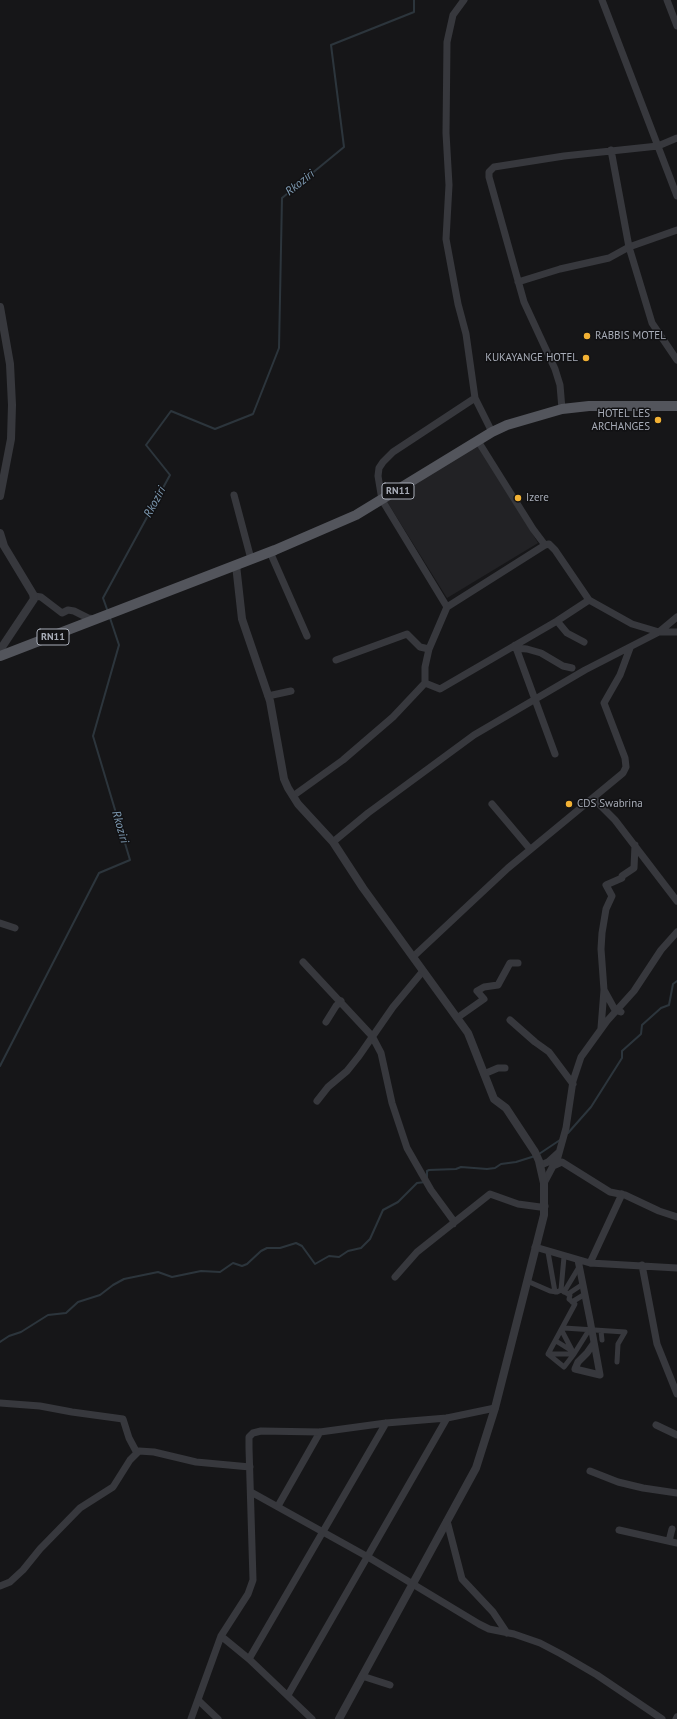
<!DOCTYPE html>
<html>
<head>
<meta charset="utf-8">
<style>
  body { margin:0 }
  canvas { display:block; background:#161618 }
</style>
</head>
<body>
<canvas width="677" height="1719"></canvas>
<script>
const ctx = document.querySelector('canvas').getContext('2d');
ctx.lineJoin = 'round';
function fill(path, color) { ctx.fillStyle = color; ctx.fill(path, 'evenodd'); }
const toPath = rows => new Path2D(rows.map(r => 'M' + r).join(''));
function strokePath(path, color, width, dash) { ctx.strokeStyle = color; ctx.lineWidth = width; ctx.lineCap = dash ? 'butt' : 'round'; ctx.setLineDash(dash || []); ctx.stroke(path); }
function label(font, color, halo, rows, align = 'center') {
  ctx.font = font + ' "PT Sans",sans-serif'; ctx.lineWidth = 3; ctx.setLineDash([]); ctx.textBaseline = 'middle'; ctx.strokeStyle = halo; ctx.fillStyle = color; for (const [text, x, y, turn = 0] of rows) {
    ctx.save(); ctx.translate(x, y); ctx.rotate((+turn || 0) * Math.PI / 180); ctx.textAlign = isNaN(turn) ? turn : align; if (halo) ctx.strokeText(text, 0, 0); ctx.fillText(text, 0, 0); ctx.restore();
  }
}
fill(toPath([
  [477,443,538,543,447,598,386,500]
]), '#222225');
strokePath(toPath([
  [108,612,103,598,170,475,146,445,171,411,215,429,253,414,279,348,282,198,344,147,331,45,414,12,414,0],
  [0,1066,99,873,130,860,93,736,119,645,110,618],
  [568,1133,591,1107,622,1058,622,1051,641,1034,642,1025,661,1008,669,1005,673,984,677,981],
  [539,1154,560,1140],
  [427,1178,427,1171,429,1170,456,1169,461,1167,487,1169,495,1168,501,1164,516,1162,535,1156],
  [0,1342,9,1336,21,1332,48,1315,66,1313,78,1302,100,1295,113,1285,124,1279,158,1272,172,1277,201,1271,220,1272,233,1263,242,1266,247,1264,261,1251,267,1248,280,1248,296,1243,302,1246,315,1264,329,1256,339,1257,348,1251,361,1248,370,1239,383,1210,398,1202,417,1183,425,1182]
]), '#2c353c', 2);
strokePath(toPath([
  [548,1252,555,1292],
  [527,1281,550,1291,557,1292,561,1290,570,1295,569,1299,575,1304,548,1354,564,1367,574,1354,548,1354],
  [561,1290,564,1257],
  [564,1292,579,1267],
  [568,1294,583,1284],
  [572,1302,585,1294],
  [564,1328,625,1332,618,1344,617,1362],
  [562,1331,574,1354,589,1330],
  [601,1331,602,1340],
  [556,1341,572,1351]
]), '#37383d', 5);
strokePath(toPath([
  [464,0,453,15,447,42,446,133,449,185,446,239,458,304,466,334,475,398,492,432],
  [602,0,677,196],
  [667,0,677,26],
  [611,150,629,247,652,323,677,360],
  [518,282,560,269,609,258,629,247,677,230],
  [475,398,393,452,383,462,379,468,378,476,382,500,447,607,545,545],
  [562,409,560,385,555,369,524,302,489,177,489,172,494,167,564,156,658,146,677,138],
  [478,441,533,529,545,545,549,544,555,550,589,600,632,624,659,632,677,632],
  [234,495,251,559],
  [270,552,307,636],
  [34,596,41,597,62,613,68,610,74,611,88,618,95,619],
  [557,621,567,633,584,642],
  [515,645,555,754],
  [515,648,527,649,541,653,563,666,572,668],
  [336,660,407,634,420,647,429,649],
  [425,683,425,667,429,649,447,607],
  [268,696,291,691],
  [293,796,343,760,393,717,425,683,440,689,557,621,589,600],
  [594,799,615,820,677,901],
  [492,804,530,849],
  [333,842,368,813,474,735,585,670,659,632,677,617],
  [0,923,15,928],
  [414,956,508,868,623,773,626,767,625,758,604,703,620,675,630,648],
  [303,962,372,1036,381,1053,392,1103,407,1148,431,1190,453,1220,453,1224],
  [621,1012,615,1010,604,990,601,949,602,933,606,909,612,896,606,885,622,878,622,876,634,868,635,845],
  [457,1018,484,999,477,991,484,987,498,985,510,963,518,963],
  [510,1020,535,1042,549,1052,573,1084],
  [326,1022,336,1006,341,1001],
  [601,1028,604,990],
  [484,1074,498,1068,505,1068],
  [317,1101,328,1087,347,1071,359,1056,393,1007,423,971],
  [556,1164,566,1128,573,1081,581,1057,607,1021,634,991,661,950,677,932],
  [541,1165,548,1162,559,1152],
  [544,1183,553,1166,562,1162,610,1192,625,1195,659,1211,677,1217],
  [535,1247,590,1263,677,1268],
  [578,1260,590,1320,600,1375,575,1369,578,1362,587,1353,594,1343],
  [590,1263,622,1194],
  [642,1265,657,1344,677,1394],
  [395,1277,417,1252,490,1194,518,1204,540,1207,545,1206],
  [0,1403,40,1406,72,1412,123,1419,129,1438,137,1453],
  [656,1425,677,1435],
  [590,1471,618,1482,643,1488,677,1493],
  [251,1492,368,1557,479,1624,489,1629,514,1634,540,1643,561,1654,597,1675,662,1719],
  [278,1506,320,1432],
  [447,1521,462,1579,493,1612,507,1633],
  [619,1530,677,1543],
  [669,1541,672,1529],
  [0,1586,10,1582,23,1570,40,1549,80,1508,113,1487,130,1460,139,1451,154,1452,196,1462,250,1467],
  [221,1636,249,1659,312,1719],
  [249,1659,386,1423],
  [362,1676,390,1685],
  [288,1695,447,1418],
  [198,1700,218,1719],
  [191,1719,221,1636,248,1594,253,1580,249,1448,249,1437,253,1433,261,1431,320,1432,386,1423,447,1418,495,1408],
  [676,1719,677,1717]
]), '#37383d', 7);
strokePath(toPath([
  [0,307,10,364,12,405,11,439,0,496],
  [0,533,4,546,33,594,34,599,0,650],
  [236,565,242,619,270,701,284,779,288,788,298,804,333,842,363,888,468,1033,494,1099,506,1108,535,1152,539,1161,544,1183,544,1215,495,1408,476,1468,339,1719]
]), '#37383d', 8);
strokePath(toPath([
  [0,656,275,550,356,515,492,432,507,425,562,409,589,406,677,406]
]), '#53555c', 10);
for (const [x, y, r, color] of [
  [587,336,4,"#f2b134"],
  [586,358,4,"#f2b134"],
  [658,420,4,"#f2b134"],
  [518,498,4,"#f2b134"],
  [569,804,4,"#f2b134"]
]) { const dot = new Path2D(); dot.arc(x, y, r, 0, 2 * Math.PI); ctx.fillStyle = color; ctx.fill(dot); strokePath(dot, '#111113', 1.5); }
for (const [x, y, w] of [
  [398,491,32],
  [53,637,32]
]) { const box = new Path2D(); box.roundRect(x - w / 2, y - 8, w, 16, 3); ctx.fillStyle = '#111113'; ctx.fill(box); strokePath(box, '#a8adb8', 1); }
label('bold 10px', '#a8adb8', null, [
  ["RN11",398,491],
  ["RN11",53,637]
]);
label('11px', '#a8adb8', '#111113', [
  ["RABBIS MOTEL",595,336],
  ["KUKAYANGE HOTEL",578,358,"right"],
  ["HOTEL LES",650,414,"right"],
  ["ARCHANGES",650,427,"right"],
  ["Izere",526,498],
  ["CDS Swabrina",577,804]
], 'left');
label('italic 12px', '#7f9bb3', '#111113', [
  ["Rkoziri",300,183,-39],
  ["Rkoziri",155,502,-62],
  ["Rkoziri",120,827,74]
]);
</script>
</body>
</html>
